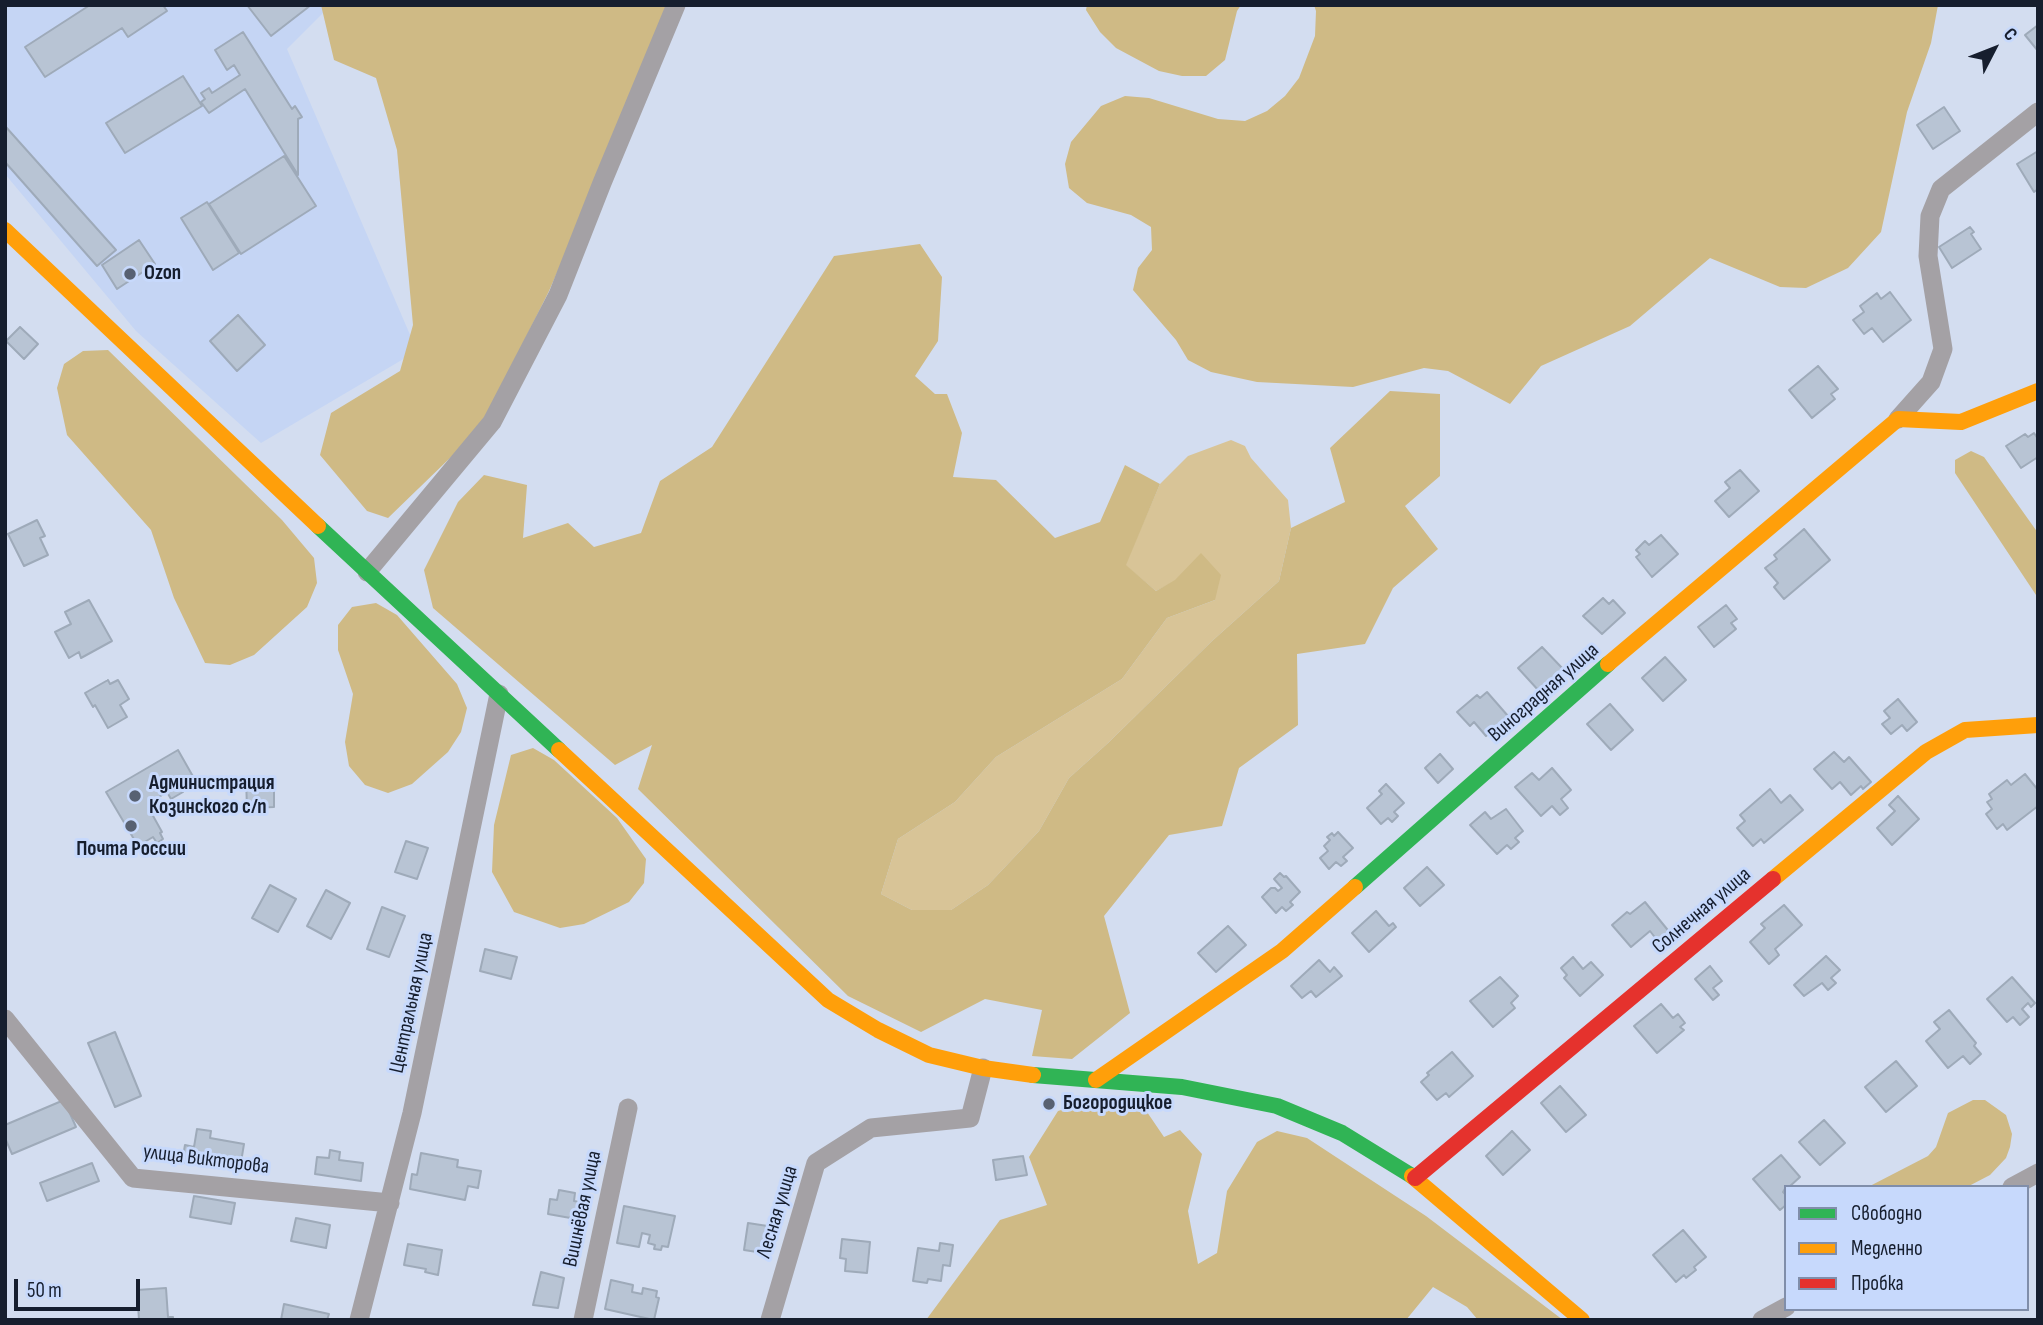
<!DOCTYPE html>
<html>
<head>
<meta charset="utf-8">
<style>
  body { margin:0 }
  #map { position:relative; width:2043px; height:1325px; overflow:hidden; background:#d3ddf0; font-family:"Sofia Sans Condensed",sans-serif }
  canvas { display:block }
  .frame { position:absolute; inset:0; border:7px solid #161e2e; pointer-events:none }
  .legend { position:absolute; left:1784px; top:1185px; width:245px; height:126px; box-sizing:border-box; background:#c7d9fc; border:2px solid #808eaa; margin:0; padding:9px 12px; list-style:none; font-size:21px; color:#161e2e }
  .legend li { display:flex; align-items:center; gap:14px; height:35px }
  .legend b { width:35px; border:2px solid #808eaa }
  .north { position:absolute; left:1959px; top:14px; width:70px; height:70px; -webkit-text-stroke:5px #c7d9fc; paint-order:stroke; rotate:48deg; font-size:19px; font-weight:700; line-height:28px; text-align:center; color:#161e2e }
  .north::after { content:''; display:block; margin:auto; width:24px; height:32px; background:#161e2e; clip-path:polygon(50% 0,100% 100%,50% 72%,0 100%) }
  .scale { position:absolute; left:14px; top:1279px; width:126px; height:32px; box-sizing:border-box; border:4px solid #161e2e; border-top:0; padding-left:9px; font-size:21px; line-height:24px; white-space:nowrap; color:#161e2e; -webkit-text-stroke:5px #c7d9fc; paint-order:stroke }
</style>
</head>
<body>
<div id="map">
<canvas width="2043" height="1325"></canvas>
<div class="frame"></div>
<ul class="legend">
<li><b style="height:9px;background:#30b455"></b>Свободно</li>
<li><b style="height:9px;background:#ff9f0a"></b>Медленно</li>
<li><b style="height:9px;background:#e5322d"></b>Пробка</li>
</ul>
<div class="north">С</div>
<div class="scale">50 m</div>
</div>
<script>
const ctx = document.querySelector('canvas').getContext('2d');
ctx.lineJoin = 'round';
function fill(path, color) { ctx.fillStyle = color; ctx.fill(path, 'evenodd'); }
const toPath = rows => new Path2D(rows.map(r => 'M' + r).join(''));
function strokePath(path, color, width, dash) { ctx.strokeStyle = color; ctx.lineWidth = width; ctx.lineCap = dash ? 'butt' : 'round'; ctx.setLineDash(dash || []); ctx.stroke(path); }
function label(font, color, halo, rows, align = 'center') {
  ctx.font = font + ' "Sofia Sans Condensed",sans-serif'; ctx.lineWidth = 6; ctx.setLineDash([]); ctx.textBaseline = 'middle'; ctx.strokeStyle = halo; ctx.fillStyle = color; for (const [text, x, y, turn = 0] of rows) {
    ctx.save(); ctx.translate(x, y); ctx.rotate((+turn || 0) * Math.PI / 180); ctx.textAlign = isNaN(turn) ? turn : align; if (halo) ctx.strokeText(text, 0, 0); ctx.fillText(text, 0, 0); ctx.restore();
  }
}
fill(toPath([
  [5,5,331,5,287,49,417,351,261,443,136,331,5,174]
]), '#c5d5f4');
fill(toPath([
  [1231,440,1245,446,1251,458,1288,500,1291,528,1279,581,1212,641,1108,743,1069,778,1039,831,988,885,951,910,912,910,881,894,898,839,955,802,996,757,1122,679,1167,618,1215,600,1175,581,1156,591,1125,565,1160,484,1188,456]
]), '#d8c497');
fill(toPath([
  [321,5,665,5,668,18,549,291,481,428,388,518,367,511,320,455,331,413,400,371,413,325,397,150,376,78,334,60],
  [1087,5,1241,5,1237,11,1225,60,1206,76,1182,76,1159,71,1116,48,1100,32,1086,10],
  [1314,5,1938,5,1931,43,1907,112,1881,232,1848,268,1806,288,1780,287,1710,258,1630,326,1541,366,1510,404,1448,371,1424,368,1353,387,1257,382,1211,372,1188,360,1176,340,1133,290,1138,268,1152,250,1151,227,1131,215,1087,203,1069,188,1065,164,1071,142,1101,106,1125,96,1149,98,1218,119,1245,121,1267,111,1285,96,1299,78,1315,36,1316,11],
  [920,244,942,277,938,341,915,376,935,394,947,394,962,433,953,477,996,480,1055,538,1100,522,1125,465,1160,484,1126,565,1156,591,1175,580,1201,553,1221,575,1215,600,1167,618,1122,679,996,757,955,802,898,839,881,894,912,910,951,910,988,885,1039,831,1069,778,1108,743,1212,641,1279,581,1291,528,1345,502,1330,448,1390,391,1440,394,1440,476,1405,506,1438,549,1393,588,1365,644,1297,654,1298,725,1239,768,1222,826,1169,835,1104,916,1130,1013,1072,1059,1032,1056,1042,1010,985,999,921,1032,848,996,638,789,652,745,615,765,433,608,424,570,458,502,484,475,527,485,523,538,568,523,594,547,641,533,660,481,712,447,834,256],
  [108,350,282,520,314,558,317,583,307,607,254,655,230,665,205,663,174,598,151,530,67,435,57,388,64,364,83,351],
  [1971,451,1984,457,2038,533,2038,598,1955,473,1955,460],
  [376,603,397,615,457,684,467,708,461,732,448,752,412,784,388,793,365,785,349,766,345,742,353,694,338,650,338,625,352,607],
  [533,748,554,760,617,818,646,859,644,883,629,902,584,924,560,928,514,912,492,872,494,825,511,755],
  [1108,1096,1147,1112,1164,1137,1180,1130,1202,1154,1188,1211,1198,1264,1217,1253,1227,1191,1257,1142,1277,1131,1307,1138,1426,1216,1563,1320,1478,1320,1467,1307,1433,1287,1406,1320,926,1320,1000,1220,1047,1205,1029,1157,1058,1111],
  [1973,1100,1985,1100,2006,1115,2012,1134,2010,1147,2006,1158,1990,1175,1967,1187,1868,1187,1928,1156,1936,1147,1948,1113]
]), '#cfba85');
const building = toPath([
  [90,5,163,5,167,11,128,37,122,28,45,77,25,47,90,5],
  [247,5,311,5,271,36,247,5],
  [2038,25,2038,51,2025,35,2038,25],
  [243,32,292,109,295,106,302,117,298,119,298,175,245,89,209,113,201,102,205,99,201,93,209,88,212,93,240,75,234,65,227,70,215,50,243,32],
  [183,76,202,106,125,153,106,123,183,76],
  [1944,107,1960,131,1933,149,1917,125,1944,107],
  [5,126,116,250,97,266,5,162,5,126],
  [2038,151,2038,189,2034,192,2017,164,2038,151],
  [284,156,316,206,241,254,209,204,284,156],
  [207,202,239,253,213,270,181,218,207,202],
  [1970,227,1974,232,1971,234,1981,249,1952,268,1939,247,1970,227],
  [139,240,155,264,117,289,102,265,139,240],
  [1890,292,1911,320,1883,342,1872,328,1864,334,1853,320,1864,312,1860,306,1877,293,1881,299,1890,292],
  [238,315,265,345,237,371,210,341,238,315],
  [20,327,38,344,24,359,6,341,20,327],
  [1818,366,1838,389,1831,394,1835,399,1812,418,1789,390,1818,366],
  [2034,433,2038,439,2038,457,2021,468,2006,446,2025,434,2028,437,2034,433],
  [1740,470,1759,491,1729,517,1715,501,1730,488,1725,482,1740,470],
  [37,520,45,536,40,538,48,555,24,566,8,534,37,520],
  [1804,529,1830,560,1784,599,1774,587,1778,583,1765,568,1777,559,1774,555,1804,529],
  [1661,535,1678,554,1652,577,1636,557,1640,554,1636,550,1645,541,1649,545,1661,535],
  [1603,598,1609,604,1613,600,1625,613,1602,634,1583,616,1603,598],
  [89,600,112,641,81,658,79,652,69,658,55,632,71,624,65,612,89,600],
  [1726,605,1737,619,1731,623,1736,629,1714,647,1698,627,1726,605],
  [1542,647,1564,670,1555,678,1558,682,1548,691,1544,686,1539,691,1518,668,1542,647],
  [1665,657,1686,680,1663,701,1642,678,1665,657],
  [108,680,110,684,118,680,129,699,120,705,127,717,108,728,95,705,93,707,85,693,108,680],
  [1487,692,1508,716,1486,736,1474,722,1470,726,1457,712,1477,695,1480,698,1487,692],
  [1898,699,1917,722,1907,731,1902,725,1891,734,1882,724,1890,718,1884,711,1898,699],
  [1610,704,1633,730,1611,750,1587,724,1610,704],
  [178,750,195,780,180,788,183,792,171,799,167,792,154,800,159,809,152,814,162,832,160,833,163,839,157,843,153,837,138,846,106,792,178,750],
  [1834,752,1844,762,1849,757,1871,782,1863,789,1861,786,1851,795,1840,782,1832,789,1814,769,1834,752],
  [1440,754,1453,769,1438,783,1425,768,1440,754],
  [1552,768,1571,790,1561,799,1568,808,1560,815,1552,806,1541,816,1515,787,1532,773,1539,780,1552,768],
  [2025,774,2038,790,2038,806,2007,830,2003,824,1997,829,1986,814,1992,809,1987,802,1992,799,1989,794,2007,780,2011,785,2025,774],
  [274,778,274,807,247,808,246,779,274,778],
  [1386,784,1404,803,1394,812,1398,816,1392,822,1388,818,1381,824,1367,808,1382,794,1379,791,1386,784],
  [1770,789,1781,803,1790,795,1803,810,1764,843,1761,839,1753,846,1737,828,1745,821,1740,815,1770,789],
  [1898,796,1919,819,1892,845,1877,828,1895,811,1889,805,1898,796],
  [1506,809,1523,831,1515,838,1519,842,1511,849,1507,845,1497,854,1470,825,1485,812,1491,819,1506,809],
  [1338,832,1353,848,1343,857,1347,861,1341,866,1336,862,1329,869,1320,858,1328,851,1324,846,1330,840,1327,837,1332,833,1334,836,1338,832],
  [406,841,428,848,417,879,395,872,406,841],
  [1427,867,1444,885,1420,906,1404,888,1427,867],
  [1280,873,1284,877,1286,876,1300,892,1290,902,1293,905,1286,911,1282,907,1276,913,1262,897,1271,888,1275,888,1278,891,1282,888,1274,879,1280,873],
  [270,885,296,899,278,932,252,918,270,885],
  [326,890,350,903,331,939,307,926,326,890],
  [1645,902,1671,934,1660,944,1650,931,1631,947,1612,925,1627,912,1630,914,1645,902],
  [1784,905,1802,925,1775,949,1779,955,1769,964,1750,942,1765,928,1761,924,1784,905],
  [382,907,405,916,389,957,367,949,382,907],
  [1376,911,1389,926,1393,923,1396,927,1369,952,1352,933,1376,911],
  [1228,926,1246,945,1216,972,1198,953,1228,926],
  [485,949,517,957,511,979,480,971,485,949],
  [1826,956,1840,970,1831,978,1836,983,1828,990,1822,983,1804,996,1794,985,1826,956],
  [1573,957,1583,969,1591,962,1603,975,1580,996,1564,978,1567,975,1561,968,1573,957],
  [1319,960,1330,972,1334,967,1342,976,1316,997,1311,991,1302,998,1291,986,1319,960],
  [1710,966,1722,981,1713,988,1719,995,1713,1000,1695,979,1710,966],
  [1500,977,1518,996,1511,1003,1515,1008,1493,1027,1470,1001,1500,977],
  [2012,977,2035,1003,2031,1007,2028,1003,2022,1009,2029,1017,2020,1025,2013,1017,2007,1022,1987,999,2012,977],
  [1661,1004,1673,1018,1678,1014,1685,1023,1680,1027,1684,1030,1657,1053,1634,1026,1661,1004],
  [1949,1010,1976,1043,1974,1046,1981,1054,1970,1064,1963,1056,1948,1068,1926,1041,1940,1029,1934,1022,1949,1010],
  [115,1032,141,1096,115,1107,88,1043,115,1032],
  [1452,1052,1473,1076,1449,1097,1446,1093,1437,1100,1421,1082,1429,1075,1427,1073,1452,1052],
  [1896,1061,1917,1086,1886,1112,1865,1087,1896,1061],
  [1560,1086,1586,1115,1566,1132,1541,1103,1560,1086],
  [64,1100,76,1127,12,1154,5,1138,5,1125,64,1100],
  [1824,1120,1845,1143,1820,1165,1799,1142,1824,1120],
  [197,1129,211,1131,210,1138,244,1144,241,1162,209,1157,208,1167,182,1162,185,1145,194,1147,197,1129],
  [1512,1131,1530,1150,1503,1175,1486,1156,1512,1131],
  [330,1150,340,1152,339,1160,363,1163,361,1181,315,1174,317,1157,329,1158,330,1150],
  [421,1153,458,1160,457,1167,481,1171,478,1188,468,1186,465,1200,410,1189,412,1174,417,1175,421,1153],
  [1781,1155,1800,1177,1789,1187,1786,1187,1783,1192,1786,1195,1786,1205,1780,1210,1753,1179,1781,1155],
  [1023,1156,1027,1175,996,1180,993,1160,1023,1156],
  [92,1163,99,1181,47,1201,40,1183,92,1163],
  [559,1190,575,1193,574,1201,579,1202,576,1219,548,1214,550,1199,557,1200,559,1190],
  [194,1196,235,1203,231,1224,190,1217,194,1196],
  [624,1206,675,1216,668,1247,662,1246,661,1250,654,1249,655,1245,648,1243,650,1235,642,1233,639,1247,617,1243,624,1206],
  [296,1218,330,1225,326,1248,291,1241,296,1218],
  [748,1223,774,1227,770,1254,744,1250,748,1223],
  [1683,1230,1706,1257,1694,1267,1696,1270,1686,1278,1684,1275,1676,1282,1653,1255,1683,1230],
  [842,1239,870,1242,867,1273,845,1271,846,1259,840,1258,842,1239],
  [940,1243,953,1245,950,1266,943,1265,941,1281,928,1279,927,1283,913,1281,918,1248,939,1251,940,1243],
  [408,1244,442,1250,438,1275,425,1272,426,1269,404,1265,408,1244],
  [541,1272,564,1278,558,1308,533,1305,541,1272],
  [611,1280,633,1285,632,1292,642,1294,643,1288,657,1291,656,1297,659,1298,654,1320,605,1309,611,1280],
  [166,1288,168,1317,173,1317,173,1320,139,1320,137,1290,166,1288],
  [284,1304,329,1314,327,1320,281,1320,284,1304]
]);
fill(building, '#b8c4d4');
strokePath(building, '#9eaab9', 2);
strokePath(toPath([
  [1898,419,1931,382,1943,349,1928,256,1930,216,1941,189,2038,112],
  [367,572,492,422,558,295,602,183,676,5],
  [5,1019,133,1178,390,1203],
  [2012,1187,2038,1173],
  [359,1320,412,1113,499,694],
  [583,1320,628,1108],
  [770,1320,816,1163,871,1128,970,1118,983,1068],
  [1762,1320,1786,1307]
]), '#a4a1a5', 19);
strokePath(toPath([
  [318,526,559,750],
  [1355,887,1608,664],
  [1033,1075,1182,1087,1277,1106,1342,1133,1412,1176]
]), '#30b455', 16);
strokePath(toPath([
  [5,230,318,526],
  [1608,664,1898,419,1961,422,2038,391],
  [559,750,828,1000,878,1030,929,1055,983,1068,1033,1075],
  [1773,879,1926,752,1965,730,2038,725],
  [1096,1080,1282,951,1355,887],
  [1412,1176,1582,1320]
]), '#ff9f0a', 16);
strokePath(toPath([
  [1415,1178,1773,879]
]), '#e5322d', 16);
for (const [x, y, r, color] of [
  [130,274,7,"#586172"],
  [135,796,7,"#586172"],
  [131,826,7,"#586172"],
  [1049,1104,7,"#586172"]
]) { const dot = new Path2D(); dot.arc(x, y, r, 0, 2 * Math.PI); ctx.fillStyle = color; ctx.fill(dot); strokePath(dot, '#c7d9fc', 2.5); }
label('bold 21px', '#161e2e', '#c7d9fc', [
  ["Ozon",144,274],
  ["Администрация",149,784],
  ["Козинского с/п",149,808],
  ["Почта России",131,850,"center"],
  ["Богородицкое",1063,1104]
], 'left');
label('21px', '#161e2e', '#c7d9fc', [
  ["Виноградная улица",1544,693,-41],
  ["Солнечная улица",1702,911,-40],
  ["Центральная улица",412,1003,-78],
  ["улица Викторова",206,1160,7],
  ["Вишнёвая улица",583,1209,-78],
  ["Лесная улица",778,1212,-73]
]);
</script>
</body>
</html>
